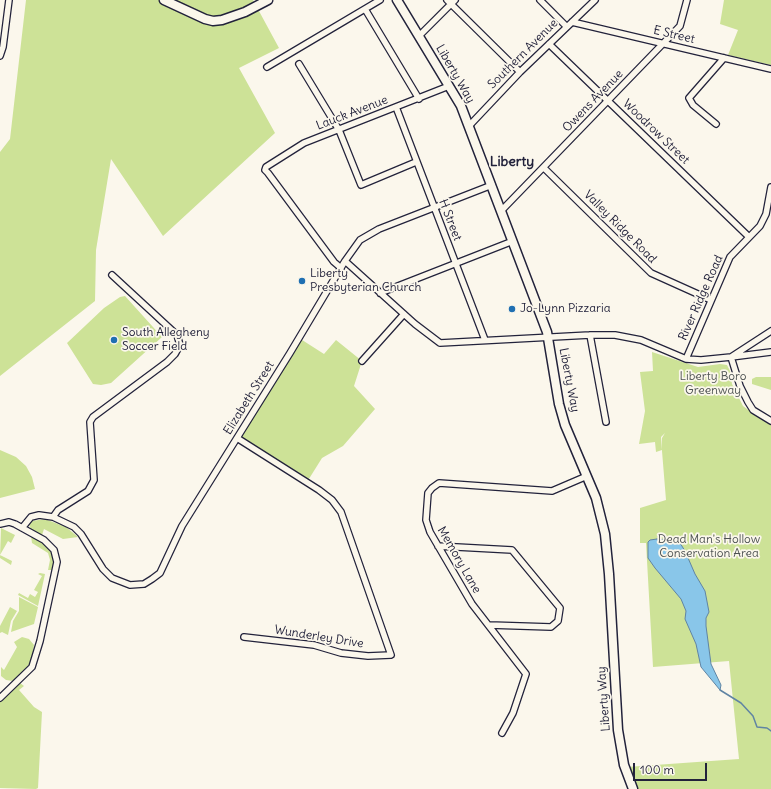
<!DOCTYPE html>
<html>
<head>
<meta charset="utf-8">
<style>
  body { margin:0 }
  #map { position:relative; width:771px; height:789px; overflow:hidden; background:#fbf7ec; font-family:Delius,sans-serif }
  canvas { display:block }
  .scale { position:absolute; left:633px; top:763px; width:74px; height:18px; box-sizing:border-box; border:2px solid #22223b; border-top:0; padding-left:5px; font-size:12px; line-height:14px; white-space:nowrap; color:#22223b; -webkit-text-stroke:3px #fbf7ec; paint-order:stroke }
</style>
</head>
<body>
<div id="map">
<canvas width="771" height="789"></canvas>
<div class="scale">100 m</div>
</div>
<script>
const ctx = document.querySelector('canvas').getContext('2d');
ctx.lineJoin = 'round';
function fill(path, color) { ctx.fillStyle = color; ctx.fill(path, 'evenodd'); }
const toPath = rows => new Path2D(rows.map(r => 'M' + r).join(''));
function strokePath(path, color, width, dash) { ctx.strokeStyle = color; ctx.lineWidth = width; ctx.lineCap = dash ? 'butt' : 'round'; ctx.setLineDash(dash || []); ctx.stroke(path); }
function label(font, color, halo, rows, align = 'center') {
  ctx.font = font + ' Delius,sans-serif'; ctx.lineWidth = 3.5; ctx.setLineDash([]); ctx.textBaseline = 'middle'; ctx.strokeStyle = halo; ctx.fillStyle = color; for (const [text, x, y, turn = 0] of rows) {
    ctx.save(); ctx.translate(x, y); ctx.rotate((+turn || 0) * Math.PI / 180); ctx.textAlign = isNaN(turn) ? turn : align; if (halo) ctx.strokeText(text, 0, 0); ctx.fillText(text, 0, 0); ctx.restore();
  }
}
fill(toPath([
  [26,0,253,0,279,48,239,68,275,133,163,236,111,159,96,250,95,301,0,376,0,152,10,139],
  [724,0,771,0,771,65,728,55,738,30,720,24],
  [125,296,162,337,111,383,101,385,93,384,67,343,104,308,120,297],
  [299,338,324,354,336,340,362,361,354,386,375,409,343,446,322,458,307,482,237,438],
  [652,352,698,367,720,364,727,365,730,371,732,384,743,406,758,417,771,422,771,789,635,789,627,767,739,759,729,661,653,667,646,543,640,543,640,508,666,500,662,451,662,438,665,433,661,437,662,450,656,452,655,442,639,444,645,411,640,372,653,371],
  [756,377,771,377,771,390,752,384,752,379],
  [0,450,16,457,26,466,32,477,35,489,0,498],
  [45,519,66,527,78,537,63,539,44,529,42,535,31,529,29,525,32,521],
  [1,528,15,535,11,543,8,541,0,555,12,561,11,565,0,558],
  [31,536,44,543,53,553,54,561,52,570,48,570,50,560,48,553,32,543],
  [40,573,45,574,38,606,18,595,19,593,28,598,30,594,35,597,38,592,34,590,42,576,38,574],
  [19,597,38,607,34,624,11,632,13,621,19,611],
  [10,607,17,611,11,621,8,635,2,632,0,633,0,626],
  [22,637,29,639,34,645,32,659,25,671,17,679,13,681,6,680,1,676,1,667,4,670,17,647,14,642],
  [20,683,24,686,19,690,34,707,42,712,38,788,36,789,0,788,0,701]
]), '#cde297');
const water = toPath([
  [657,539,673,540,680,543,685,551,695,574,705,591,709,612,706,618,706,626,711,664,721,685,720,690,701,667,696,644,685,619,686,611,681,599,655,568,648,558,648,542,650,540,657,539]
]);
fill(water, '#89c6e9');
strokePath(water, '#6084a3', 1);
strokePath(toPath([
  [720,690,741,703,753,716,757,727,767,728,771,731]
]), '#6084a3', 1.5);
const street = toPath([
  [447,0,520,72],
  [540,0,566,26],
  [365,9,419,99],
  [572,22,771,69],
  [419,36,455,0],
  [549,44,748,236],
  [0,56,3,47,9,0],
  [299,64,339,130,361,185,416,162],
  [267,67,380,0],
  [396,107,485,340],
  [716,124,693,105,689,98,724,58],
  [469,126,520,72,595,0],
  [544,168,651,273,711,300],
  [502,210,680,26,687,0],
  [345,261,415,324,440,343,590,335,615,335,641,340,686,359,701,360,731,357,771,331],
  [341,268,334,262,268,173,265,170,266,167,304,143,449,86],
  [380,293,513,241],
  [590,335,606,422],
  [771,352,731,357,740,386,748,402,753,410,771,421],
  [686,359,730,257,760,226,766,214,771,187],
  [362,361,404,314],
  [237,438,319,490,332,500,341,512,391,655,368,656,341,653,314,645,244,637],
  [53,517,58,510,88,491,94,480,90,422,93,417,167,362,175,354,180,345,177,335,112,275],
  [0,524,9,522,15,524,44,540,54,550,57,562,40,641,32,667,0,698],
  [22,528,31,517,39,515,53,517,74,527,81,534,103,569,112,578,130,585,144,584,152,579,160,573,182,526,290,353,345,261,360,240,379,229,492,185],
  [438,546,512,550,560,608,558,621,551,627,489,625],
  [502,733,513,713,526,674,472,604,430,532,426,520,428,493,432,488,439,483,552,491,587,476]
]);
const secondary = toPath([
  [164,0,205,19,213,21,222,20,245,12,268,0],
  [397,0,461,106,547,332,559,404,565,425,596,498,605,534,609,574,618,730,624,765,633,789]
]);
strokePath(street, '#22223b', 8);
strokePath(secondary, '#22223b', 11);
strokePath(street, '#fbf7ec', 5.5);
strokePath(secondary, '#fbf7ec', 8);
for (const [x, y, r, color] of [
  [302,281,4,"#1f6fb2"],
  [512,309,4,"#1f6fb2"],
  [114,340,4,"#1f6fb2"]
]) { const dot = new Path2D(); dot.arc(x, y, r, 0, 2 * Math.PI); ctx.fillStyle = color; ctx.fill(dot); strokePath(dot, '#fbf7ec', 1.5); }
label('12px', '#22223b', '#fbf7ec', [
  ["E Street",674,35,13],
  ["Southern Avenue",523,54,-45],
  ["Liberty Way",455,74,60],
  ["Owens Avenue",593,101,-46],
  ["Lauck Avenue",352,113,-21],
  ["Woodrow Street",656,132,44],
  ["H Street",450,220,69],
  ["Valley Ridge Road",620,227,45],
  ["River Ridge Road",701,298,-66],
  ["Liberty Way",569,380,79],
  ["Elizabeth Street",249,398,-58],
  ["Memory Lane",459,560,60],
  ["Wunderley Drive",319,637,9],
  ["Liberty Way",604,699,-94]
]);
label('12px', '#22223b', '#fbf7ec', [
  ["Liberty",310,274],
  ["Presbyterian Church",310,288],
  ["Jo-Lynn Pizzaria",520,309],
  ["South Allegheny",122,333],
  ["Soccer Field",122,347]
], 'left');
label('12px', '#4d5252', '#fbf7ec', [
  ["Liberty Boro",713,377],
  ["Greenway",713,391],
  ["Dead Man's Hollow",709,540],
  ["Conservation Area",709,554]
]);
label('bold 14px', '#22223b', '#fbf7ec', [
  ["Liberty",512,162]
]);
</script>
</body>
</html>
